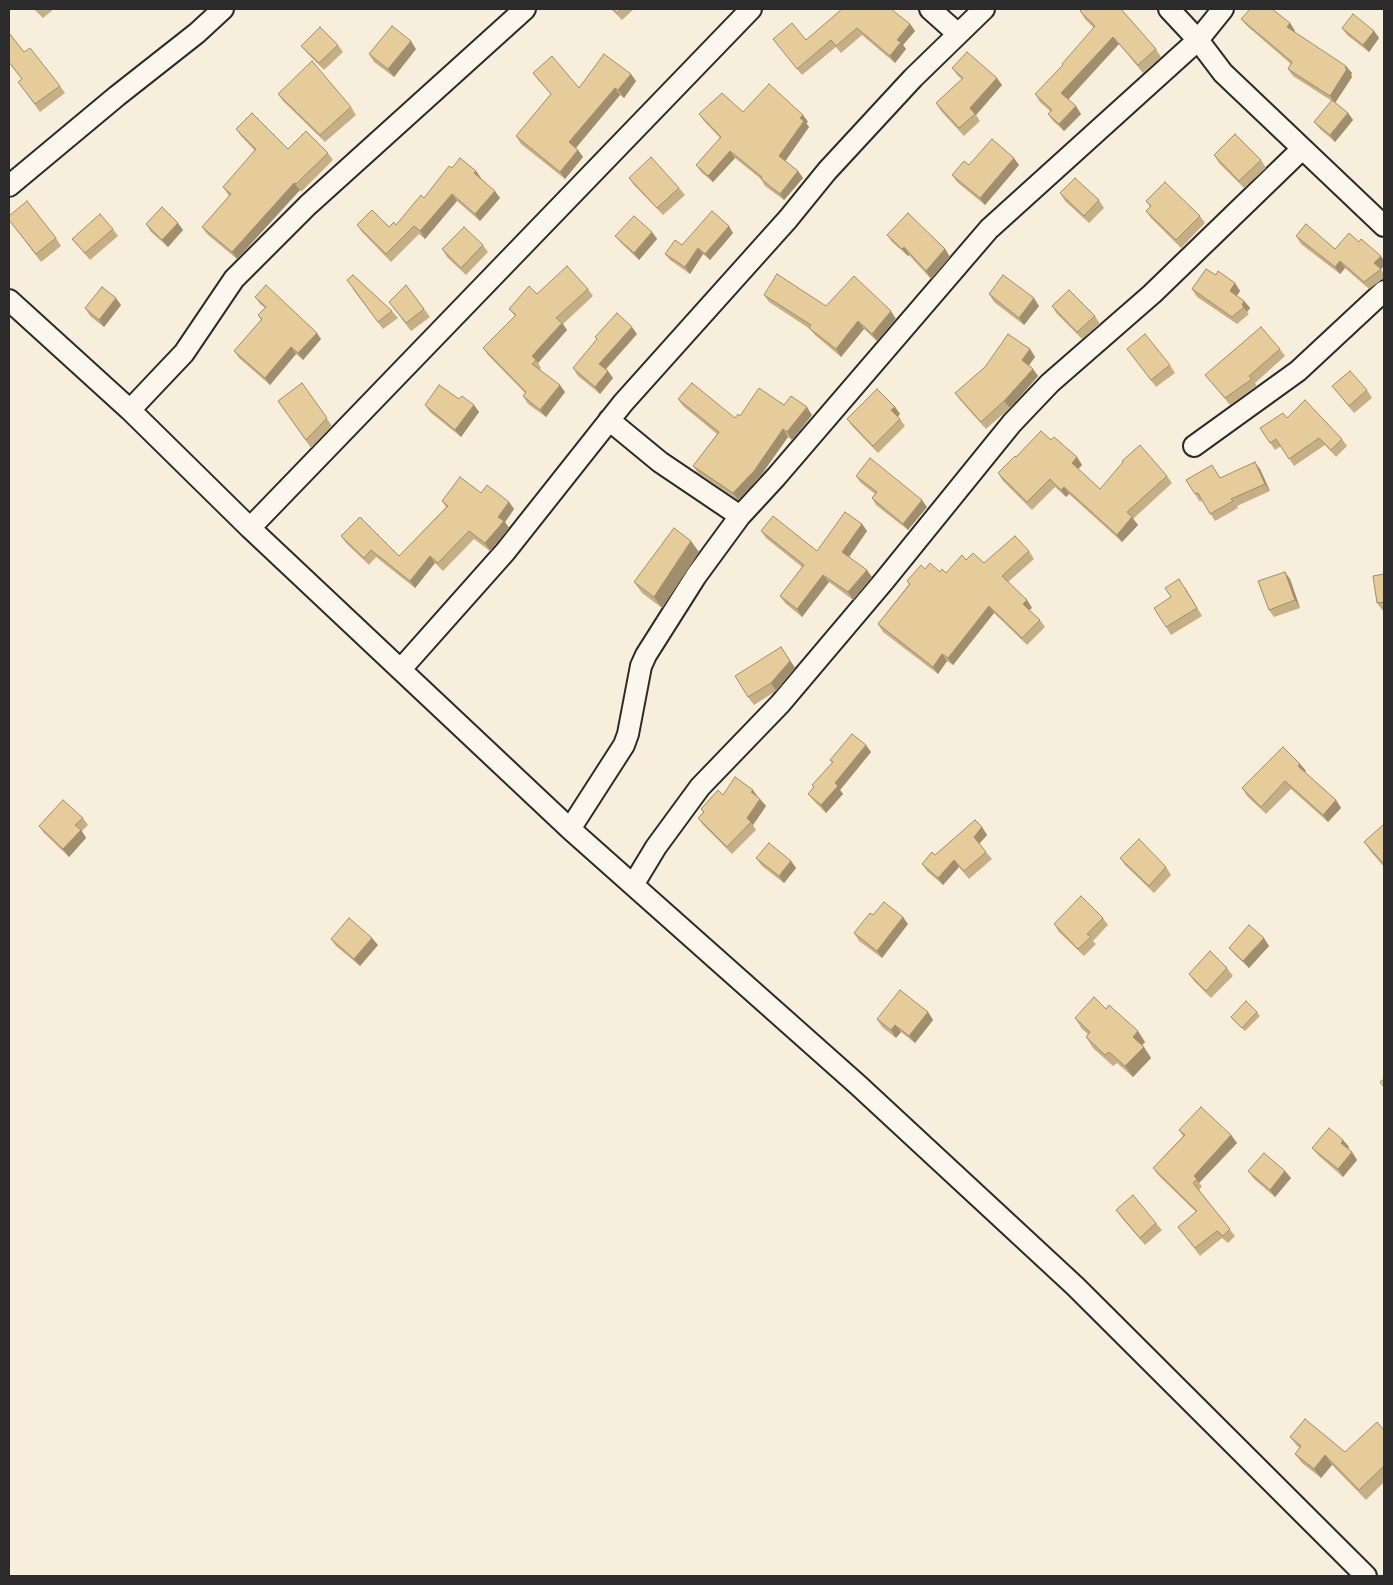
<!DOCTYPE html>
<html>
<head>
<meta charset="utf-8">
<style>
  body { margin:0 }
  #map { position:relative; width:1393px; height:1585px; overflow:hidden; background:#f7eedc; font-family:Mynerve,sans-serif }
  canvas { display:block }
  .frame { position:absolute; inset:0; border:10px solid #2b2b2b; pointer-events:none }
</style>
</head>
<body>
<div id="map">
<canvas width="1393" height="1585"></canvas>
<div class="frame"></div>
</div>
<script>
const ctx = document.querySelector('canvas').getContext('2d');
ctx.lineJoin = 'round';
const toPath = rows => new Path2D(rows.map(r => 'M' + r).join(''));
function strokePath(path, color, width, dash) { ctx.strokeStyle = color; ctx.lineWidth = width; ctx.lineCap = dash ? 'butt' : 'round'; ctx.setLineDash(dash || []); ctx.stroke(path); }
function fill(path, color) { ctx.fillStyle = color; ctx.fill(path, 'evenodd'); }
const minor = toPath([
  [930,9,958,34],
  [1169,9,1198,40,1223,73,1384,226],
  [9,186,117,96,197,33,223,9],
  [9,300,130,410,250,528,570,829,858,1085,1075,1286,1366,1576],
  [130,410,184,353,234,279,308,205,525,9],
  [609,420,660,462,740,516],
  [1194,446,1298,371,1384,291],
  [250,528,751,9],
  [401,669,505,552,623,403,788,219,827,171,913,78,984,9],
  [570,829,624,745,628,734,641,666,646,655,696,576,740,516,776,477,989,229,1198,40,1223,9],
  [633,885,656,847,700,787,780,704,884,581,1012,423,1050,383,1152,294,1302,149]
]);
strokePath(minor, '#2b2b2b', 24);
strokePath(minor, '#fbf7ec', 20);
fill(toPath([
  [34,9,54,9,43,18],
  [611,9,634,9,622,20],
  [842,9,910,24,915,31,903,45,906,49,895,63,862,35,841,53,836,47,802,75,773,39,806,40],
  [1080,9,1121,9,1156,49,1161,57,1143,73,1119,44,1068,99,1081,114,1064,131,1053,121,1048,114,1050,111,1040,102,1035,94,1063,65,1094,28,1085,19,1080,11,1081,10],
  [1241,19,1290,23,1295,31,1294,32,1352,73,1351,75,1352,77,1335,103,1348,113,1353,120,1335,142,1320,129,1314,122,1332,101,1293,76,1288,69,1291,64,1247,26],
  [1342,28,1374,31,1379,38,1369,52,1347,35],
  [9,33,24,52,60,86,65,93,40,112,18,82,22,79,9,63],
  [338,45,343,52,324,70,307,53,301,46],
  [416,49,394,77,374,62,369,54],
  [952,68,1002,85,976,115,980,121,964,136,941,111,936,103,962,79,958,76],
  [533,73,579,88,636,81,624,98,620,95,576,148,583,157,565,179,521,144,516,136,551,94,538,80],
  [278,94,351,107,356,115,325,142,283,101],
  [743,112,803,115,808,122,806,123,809,127,785,161,798,171,803,178,784,200,765,186,761,179,735,158,713,182,701,172,696,165,720,138,704,121,699,114],
  [236,129,288,149,328,153,333,160,301,192,300,190,237,259,207,234,202,227,229,196,223,187,255,151,241,136],
  [1214,155,1261,160,1266,168,1244,188,1219,163],
  [969,165,1019,165,985,205,957,182,952,175],
  [452,168,476,171,481,178,500,198,480,221,457,201,425,239,419,234,391,262,362,232,357,225,389,227,396,225,424,198],
  [629,178,679,188,685,195,663,215,634,185],
  [1060,193,1099,200,1104,208,1089,223,1065,201],
  [1146,201,1200,216,1205,223,1181,248,1151,218,1146,211,1150,207],
  [9,220,56,238,61,246,41,262],
  [146,224,183,230,168,247,151,232],
  [113,229,118,236,90,260,72,239],
  [652,232,657,239,639,260,621,243,615,236],
  [733,233,710,260,703,254,690,274,670,260,665,254,682,245],
  [887,235,945,249,950,257,931,279,909,255,908,256,892,242],
  [1296,236,1335,249,1359,242,1381,256,1384,261,1384,266,1381,269,1384,274,1384,278,1369,289,1345,268,1340,274,1301,244],
  [483,245,488,252,466,275,447,257,442,249],
  [1216,275,1235,283,1240,291,1237,296,1244,301,1250,308,1247,312,1249,314,1237,324,1197,297,1192,289],
  [406,285,430,317,411,331,389,302],
  [352,288,392,311,398,318,383,329],
  [588,289,593,296,563,324,567,330,538,363,541,368,539,370,565,392,546,417,528,404,523,396,525,393,488,355,483,348,515,316,509,309,537,294],
  [989,294,1039,306,1024,325,994,302],
  [764,295,826,306,896,319,877,341,864,329,841,357,815,335,810,329,769,302],
  [255,297,321,339,303,360,296,354,270,385,239,358,234,351,261,320,258,315,265,308,260,304],
  [121,305,104,327,90,316,85,308],
  [1052,306,1095,316,1100,324,1082,339,1057,314],
  [637,334,606,369,613,378,600,394,578,376,573,368],
  [1030,349,1035,357,1029,365,1038,376,1010,408,986,429,960,400,955,393],
  [1127,349,1170,365,1175,373,1156,387],
  [1280,349,1285,356,1255,383,1257,386,1230,405,1211,382,1205,375],
  [302,383,332,426,311,448,278,401],
  [1332,386,1367,390,1372,398,1354,413],
  [459,399,474,405,479,412,461,437,430,412,425,405],
  [678,399,735,418,784,405,812,415,792,440,788,437,759,478,738,500,698,473,693,466,717,434,683,406],
  [895,407,900,414,898,416,905,426,878,453,852,426,847,419],
  [1287,418,1342,439,1347,446,1336,457,1325,445,1294,466,1281,446,1275,450,1260,428],
  [1051,440,1077,457,1082,465,1078,469,1100,489,1167,476,1172,483,1133,519,1138,525,1122,542,1069,494,1066,497,1055,487,1032,510,1003,481,998,473,1016,457],
  [1260,469,1270,491,1237,506,1238,508,1215,521,1202,500,1200,502,1195,494,1217,472,1220,478],
  [856,476,927,507,908,530,876,505,872,498,875,494,860,482],
  [481,493,509,502,514,509,505,522,509,528,490,551,474,539,443,571,435,563,415,588,376,557,369,565,346,543,341,536,399,556,446,507,442,501],
  [862,524,867,531,849,557,872,577,853,600,829,582,802,617,785,603,780,596,802,567,766,538,761,531,817,551],
  [1029,551,1034,559,1008,582,1027,600,1032,608,1029,610,1040,620,1045,627,1027,645,994,613,953,665,947,661,938,674,883,632,878,624,909,584,907,581,925,569,946,573,966,560,984,563],
  [699,552,662,608,642,593,634,582],
  [1384,574,1384,610,1383,611,1377,603],
  [1290,579,1300,608,1274,617,1269,610],
  [1185,587,1202,616,1171,635,1166,627,1171,597],
  [781,647,795,668,776,691,754,705,748,697],
  [871,752,840,790,843,794,826,813,814,801,808,794,814,787,812,785,832,763,830,760],
  [1300,764,1306,771,1305,772,1336,800,1341,808,1328,822,1291,789,1266,814,1247,796,1242,788],
  [723,795,758,797,766,806,753,825,756,830,732,854,703,825,698,818,703,812,701,809],
  [83,818,88,825,82,831,86,838,69,857,44,833,39,826],
  [1384,824,1384,867,1372,853,1364,842],
  [982,827,987,835,979,844,992,859,969,879,959,867,943,885,927,871,922,864,935,855],
  [756,858,791,861,796,868,784,883,762,866],
  [1120,858,1166,867,1171,875,1154,893,1125,865],
  [873,915,908,924,882,958,859,941,854,933],
  [1103,918,1108,925,1093,941,1096,944,1084,956,1059,932,1054,924],
  [331,939,378,945,360,966,336,946],
  [1269,946,1249,968,1235,955,1229,948],
  [1227,968,1233,976,1211,998,1194,981,1189,974],
  [1106,1009,1145,1042,1142,1045,1151,1058,1133,1077,1117,1063,1113,1066,1093,1048,1086,1037,1088,1034,1082,1029,1075,1018],
  [928,1012,933,1020,915,1043,901,1032,896,1038,882,1027,877,1019],
  [1257,1012,1260,1016,1245,1031,1233,1020,1231,1017],
  [1179,1130,1231,1135,1237,1143,1199,1183,1202,1186,1199,1190,1235,1236,1228,1243,1222,1238,1200,1256,1178,1227,1196,1212,1158,1175,1153,1168,1183,1136],
  [1343,1140,1349,1147,1348,1148,1352,1152,1357,1160,1343,1177,1318,1155,1312,1148],
  [1248,1171,1285,1171,1291,1178,1275,1197,1254,1179],
  [1116,1210,1156,1223,1162,1230,1145,1245,1121,1217],
  [1384,1430,1384,1482,1366,1500,1332,1465,1321,1478,1302,1463,1295,1454,1300,1448,1297,1446,1290,1437,1345,1452]
]), '#c6af85');
fill(toPath([
  [1290,23,1295,31,1292,35,1287,27],
  [910,24,915,31,903,45,906,49,895,63,890,56,897,40],
  [1374,31,1379,38,1369,52,1363,45],
  [1113,37,1119,44,1067,101,1061,93],
  [411,41,416,49,394,77,388,69],
  [1346,66,1352,73,1351,75,1352,77,1335,103,1330,96],
  [631,74,636,81,624,98,618,90],
  [997,78,1002,85,976,115,970,108],
  [615,88,620,95,574,150,569,142],
  [1076,106,1081,114,1064,131,1059,124],
  [1348,113,1353,120,1335,142,1330,135],
  [803,115,808,122,806,123,809,127,784,163,779,156,800,118],
  [578,150,583,157,565,179,560,172],
  [730,151,735,158,713,182,708,176],
  [1014,158,1019,165,985,205,980,198],
  [476,171,481,178,474,173],
  [798,171,803,178,784,200,780,194],
  [294,183,300,190,237,259,232,252],
  [495,191,500,198,480,221,475,214],
  [452,194,457,201,425,239,420,231],
  [178,223,183,230,168,247,162,240],
  [729,226,733,233,710,260,705,254],
  [652,232,657,239,639,260,634,253],
  [904,247,909,255,908,256,902,249],
  [698,248,703,254,690,274,685,267],
  [945,249,950,257,931,279,926,271],
  [1381,256,1384,261,1384,266,1381,269,1374,263],
  [1340,261,1345,268,1340,274,1335,267],
  [1235,283,1240,291,1235,298,1230,291],
  [116,298,121,305,104,327,99,320],
  [1034,298,1039,306,1024,325,1019,318],
  [1244,301,1250,308,1247,312,1242,305],
  [891,311,896,319,877,341,872,334],
  [858,321,864,329,841,357,836,349],
  [562,323,567,330,538,363,532,356],
  [632,327,637,334,604,371,599,364],
  [317,333,321,339,303,360,298,353],
  [291,347,296,354,270,385,265,378],
  [1030,349,1035,357,1027,368,1022,360],
  [1033,369,1038,376,1010,408,1004,401],
  [608,371,613,378,600,394,595,387],
  [560,385,565,392,546,417,540,410],
  [474,405,479,412,461,437,455,430],
  [807,407,812,415,792,440,787,432],
  [895,407,900,414,896,418,891,410],
  [783,429,788,437,759,478,738,500,733,493],
  [1077,457,1082,465,1077,470,1072,463],
  [1255,462,1260,469,1270,491,1265,484],
  [1064,487,1069,494,1066,497,1061,490],
  [922,500,927,507,908,530,903,524],
  [509,502,514,509,505,522,509,528,490,551,485,543,498,517],
  [1132,517,1138,525,1122,542,1117,535],
  [862,524,867,531,847,560,842,552],
  [691,541,699,552,662,608,654,597],
  [430,556,435,563,415,588,410,581],
  [867,570,872,577,853,600,848,592],
  [1285,572,1290,579,1300,608,1295,600],
  [823,575,829,582,802,617,797,609],
  [1027,600,1032,608,1028,611,1023,604],
  [989,606,994,613,953,665,948,658],
  [781,647,795,668,776,691,771,683],
  [942,654,947,661,938,674,933,667],
  [866,745,871,752,840,790,843,794,826,813,821,805,835,783],
  [1300,764,1306,771,1303,773,1298,766],
  [753,790,758,797,751,792],
  [760,799,766,806,753,825,747,818],
  [1336,800,1341,808,1328,822,1323,815],
  [982,827,987,835,979,844,974,837],
  [81,830,86,838,69,857,63,849],
  [954,860,959,867,943,885,938,878],
  [791,861,796,868,784,883,779,876],
  [903,917,908,924,882,958,877,951],
  [372,938,378,945,360,966,354,959],
  [1264,938,1269,946,1249,968,1243,961],
  [928,1012,933,1020,915,1043,909,1036],
  [895,1025,901,1032,896,1038,891,1030],
  [1138,1031,1145,1042,1140,1047,1133,1037],
  [1144,1047,1151,1058,1133,1077,1125,1066],
  [1231,1135,1237,1143,1199,1183,1194,1176],
  [1343,1140,1349,1147,1346,1150,1341,1143],
  [1352,1152,1357,1160,1343,1177,1338,1169],
  [1285,1171,1291,1178,1275,1197,1270,1190],
  [1325,1455,1332,1465,1321,1478,1314,1469]
]), '#a18e6c');
const building = toPath([
  [613,9,621,9,617,13,613,9],
  [842,9,891,9,910,24,897,40,901,42,890,56,857,28,836,46,831,40,797,69,773,39,792,23,806,40,842,9],
  [1082,9,1121,9,1156,49,1138,65,1113,37,1061,93,1076,106,1059,124,1048,114,1052,110,1035,94,1063,65,1062,64,1095,26,1080,11,1082,9],
  [1250,9,1272,9,1290,23,1287,27,1346,66,1345,68,1347,69,1330,96,1288,69,1292,62,1241,19,1250,9],
  [1353,14,1374,31,1363,45,1342,28,1353,14],
  [392,26,411,41,388,69,369,54,392,26],
  [320,27,338,45,319,63,301,46,320,27],
  [9,33,24,52,30,48,60,86,35,104,18,82,22,79,9,62,9,33],
  [967,52,997,78,970,108,975,114,959,128,936,103,963,78,952,68,967,52],
  [604,54,631,74,618,90,615,88,569,142,578,150,560,172,516,136,551,94,533,73,552,56,579,88,604,54],
  [312,61,351,107,320,135,278,94,312,61],
  [769,84,803,115,800,118,804,121,779,156,798,171,780,194,761,179,762,177,730,151,708,176,696,165,721,137,699,114,722,93,743,112,769,84],
  [1332,100,1348,113,1330,135,1314,122,1332,100],
  [252,113,288,149,306,131,328,153,296,184,294,183,232,252,202,227,231,194,223,187,256,149,236,129,252,113],
  [1235,134,1261,160,1239,181,1214,155,1235,134],
  [992,139,1014,158,980,198,952,175,964,161,969,165,992,139],
  [651,157,679,188,657,208,629,178,651,157],
  [460,158,476,171,474,173,495,191,475,214,452,194,420,231,414,226,386,254,357,225,372,210,389,227,394,222,396,225,421,195,424,198,449,166,452,168,460,158],
  [1075,178,1099,200,1084,216,1060,193,1075,178],
  [1165,182,1200,216,1176,240,1146,211,1151,206,1146,201,1165,182],
  [27,201,56,238,36,254,9,220,9,216,27,201],
  [162,207,178,223,162,240,146,224,162,207],
  [712,211,729,226,705,254,698,248,685,267,665,254,675,240,682,245,712,211],
  [908,213,945,249,926,271,904,247,902,249,887,235,908,213],
  [100,214,113,229,85,253,72,239,100,214],
  [634,216,652,232,634,253,615,236,634,216],
  [1306,224,1335,249,1349,233,1359,242,1361,239,1381,256,1374,263,1381,269,1364,282,1340,261,1335,267,1296,236,1306,224],
  [464,227,483,245,461,268,442,249,464,227],
  [567,266,588,289,556,318,562,323,532,356,536,360,532,364,560,385,540,410,523,396,526,392,483,348,516,315,509,309,529,286,537,294,567,266],
  [1206,269,1216,275,1218,271,1235,283,1230,291,1244,301,1242,305,1244,307,1232,317,1192,289,1206,269],
  [777,274,826,306,854,276,891,311,872,334,858,321,836,349,809,328,811,325,764,295,777,274],
  [353,275,392,311,378,322,347,280,353,275],
  [1003,275,1034,298,1019,318,989,294,1003,275],
  [266,285,317,333,298,353,291,347,265,378,234,351,262,319,258,315,266,307,255,297,266,285],
  [406,285,424,309,406,323,389,302,406,285],
  [102,287,116,298,99,320,85,308,102,287],
  [1069,290,1095,316,1077,332,1052,306,1069,290],
  [617,313,632,327,599,364,608,371,595,387,573,368,597,339,595,337,617,313],
  [1261,327,1280,349,1249,376,1252,379,1225,398,1205,375,1261,327],
  [1008,334,1030,349,1022,360,1033,369,1004,401,981,422,955,393,985,367,1008,334],
  [1145,334,1170,365,1151,380,1127,349,1145,334],
  [1350,371,1367,390,1349,406,1332,386,1350,371],
  [302,383,327,418,306,440,278,401,302,383],
  [692,383,735,418,738,414,740,416,759,388,784,405,791,396,807,407,787,432,783,429,754,471,733,493,693,466,719,432,678,399,692,383],
  [439,385,459,399,462,396,474,405,455,430,425,405,439,385],
  [877,389,895,407,891,410,900,419,873,446,847,419,877,389],
  [1305,400,1342,439,1331,450,1319,438,1289,459,1276,439,1270,443,1260,428,1283,413,1287,418,1305,400],
  [1041,431,1051,440,1054,437,1077,457,1072,463,1100,489,1123,462,1122,461,1140,445,1167,476,1127,512,1132,517,1117,535,1064,487,1061,490,1050,479,1027,502,998,473,1015,456,1016,457,1041,431],
  [870,458,922,500,903,524,872,498,877,492,856,476,870,458],
  [1255,462,1265,484,1231,499,1233,501,1210,514,1198,493,1195,494,1186,480,1212,465,1220,478,1255,462],
  [460,477,481,493,487,485,509,502,498,517,504,521,485,543,469,531,438,563,430,556,410,581,371,550,364,558,341,536,360,517,399,556,448,506,442,501,460,477],
  [845,512,862,524,842,552,867,570,848,592,823,575,797,609,780,596,804,565,761,531,773,516,817,551,845,512],
  [674,528,691,541,654,597,634,582,674,528],
  [1015,536,1029,551,1002,576,1027,600,1023,604,1040,620,1022,638,989,606,948,658,942,654,933,667,878,624,910,584,907,581,921,565,925,569,930,563,940,572,942,569,946,573,962,555,966,560,973,553,984,563,1015,536],
  [1285,572,1295,600,1269,610,1258,581,1285,572],
  [1384,574,1384,602,1377,603,1373,576,1384,574],
  [1179,579,1197,608,1166,627,1154,608,1171,597,1165,588,1179,579],
  [781,647,790,661,771,683,748,697,735,676,781,647],
  [852,734,866,745,835,783,838,786,821,805,808,794,814,787,812,785,833,762,830,760,852,734],
  [1283,747,1300,764,1298,766,1336,800,1323,815,1285,781,1261,807,1242,788,1283,747],
  [735,777,753,790,751,792,760,799,747,818,751,822,727,847,698,818,704,812,701,809,718,790,723,795,735,777],
  [63,800,83,818,75,825,81,830,63,849,39,826,63,800],
  [975,820,982,827,974,837,986,852,964,871,954,860,938,878,922,864,932,852,935,855,975,820],
  [1384,824,1384,864,1364,842,1384,824],
  [1139,839,1166,867,1149,886,1120,858,1139,839],
  [769,843,791,861,779,876,756,858,769,843],
  [1081,896,1103,918,1087,934,1091,937,1078,949,1054,924,1081,896],
  [884,902,903,917,877,951,854,933,870,913,873,915,884,902],
  [349,918,372,938,354,959,331,939,349,918],
  [1249,925,1264,938,1243,961,1229,948,1249,925],
  [1210,951,1227,968,1206,991,1189,974,1210,951],
  [900,990,928,1012,909,1036,895,1025,891,1030,877,1019,900,990],
  [1094,997,1106,1009,1109,1005,1138,1031,1133,1037,1144,1047,1125,1066,1109,1052,1105,1055,1086,1037,1090,1032,1075,1018,1094,997],
  [1246,1001,1257,1012,1242,1028,1231,1017,1246,1001],
  [1384,1079,1384,1087,1380,1082,1384,1079],
  [1201,1107,1231,1135,1194,1176,1197,1179,1193,1183,1230,1229,1223,1236,1217,1231,1195,1248,1178,1227,1197,1211,1153,1168,1185,1135,1179,1130,1201,1107],
  [1329,1128,1343,1140,1341,1143,1352,1152,1338,1169,1312,1148,1329,1128],
  [1264,1153,1285,1171,1270,1190,1248,1171,1264,1153],
  [1133,1195,1156,1223,1140,1238,1116,1210,1133,1195],
  [1305,1419,1345,1452,1377,1422,1384,1430,1384,1466,1359,1490,1325,1455,1314,1469,1295,1454,1301,1446,1290,1437,1305,1419]
]);
fill(building, '#e6cb9b');
strokePath(building, '#a18e6c', 1);
</script>
</body>
</html>
